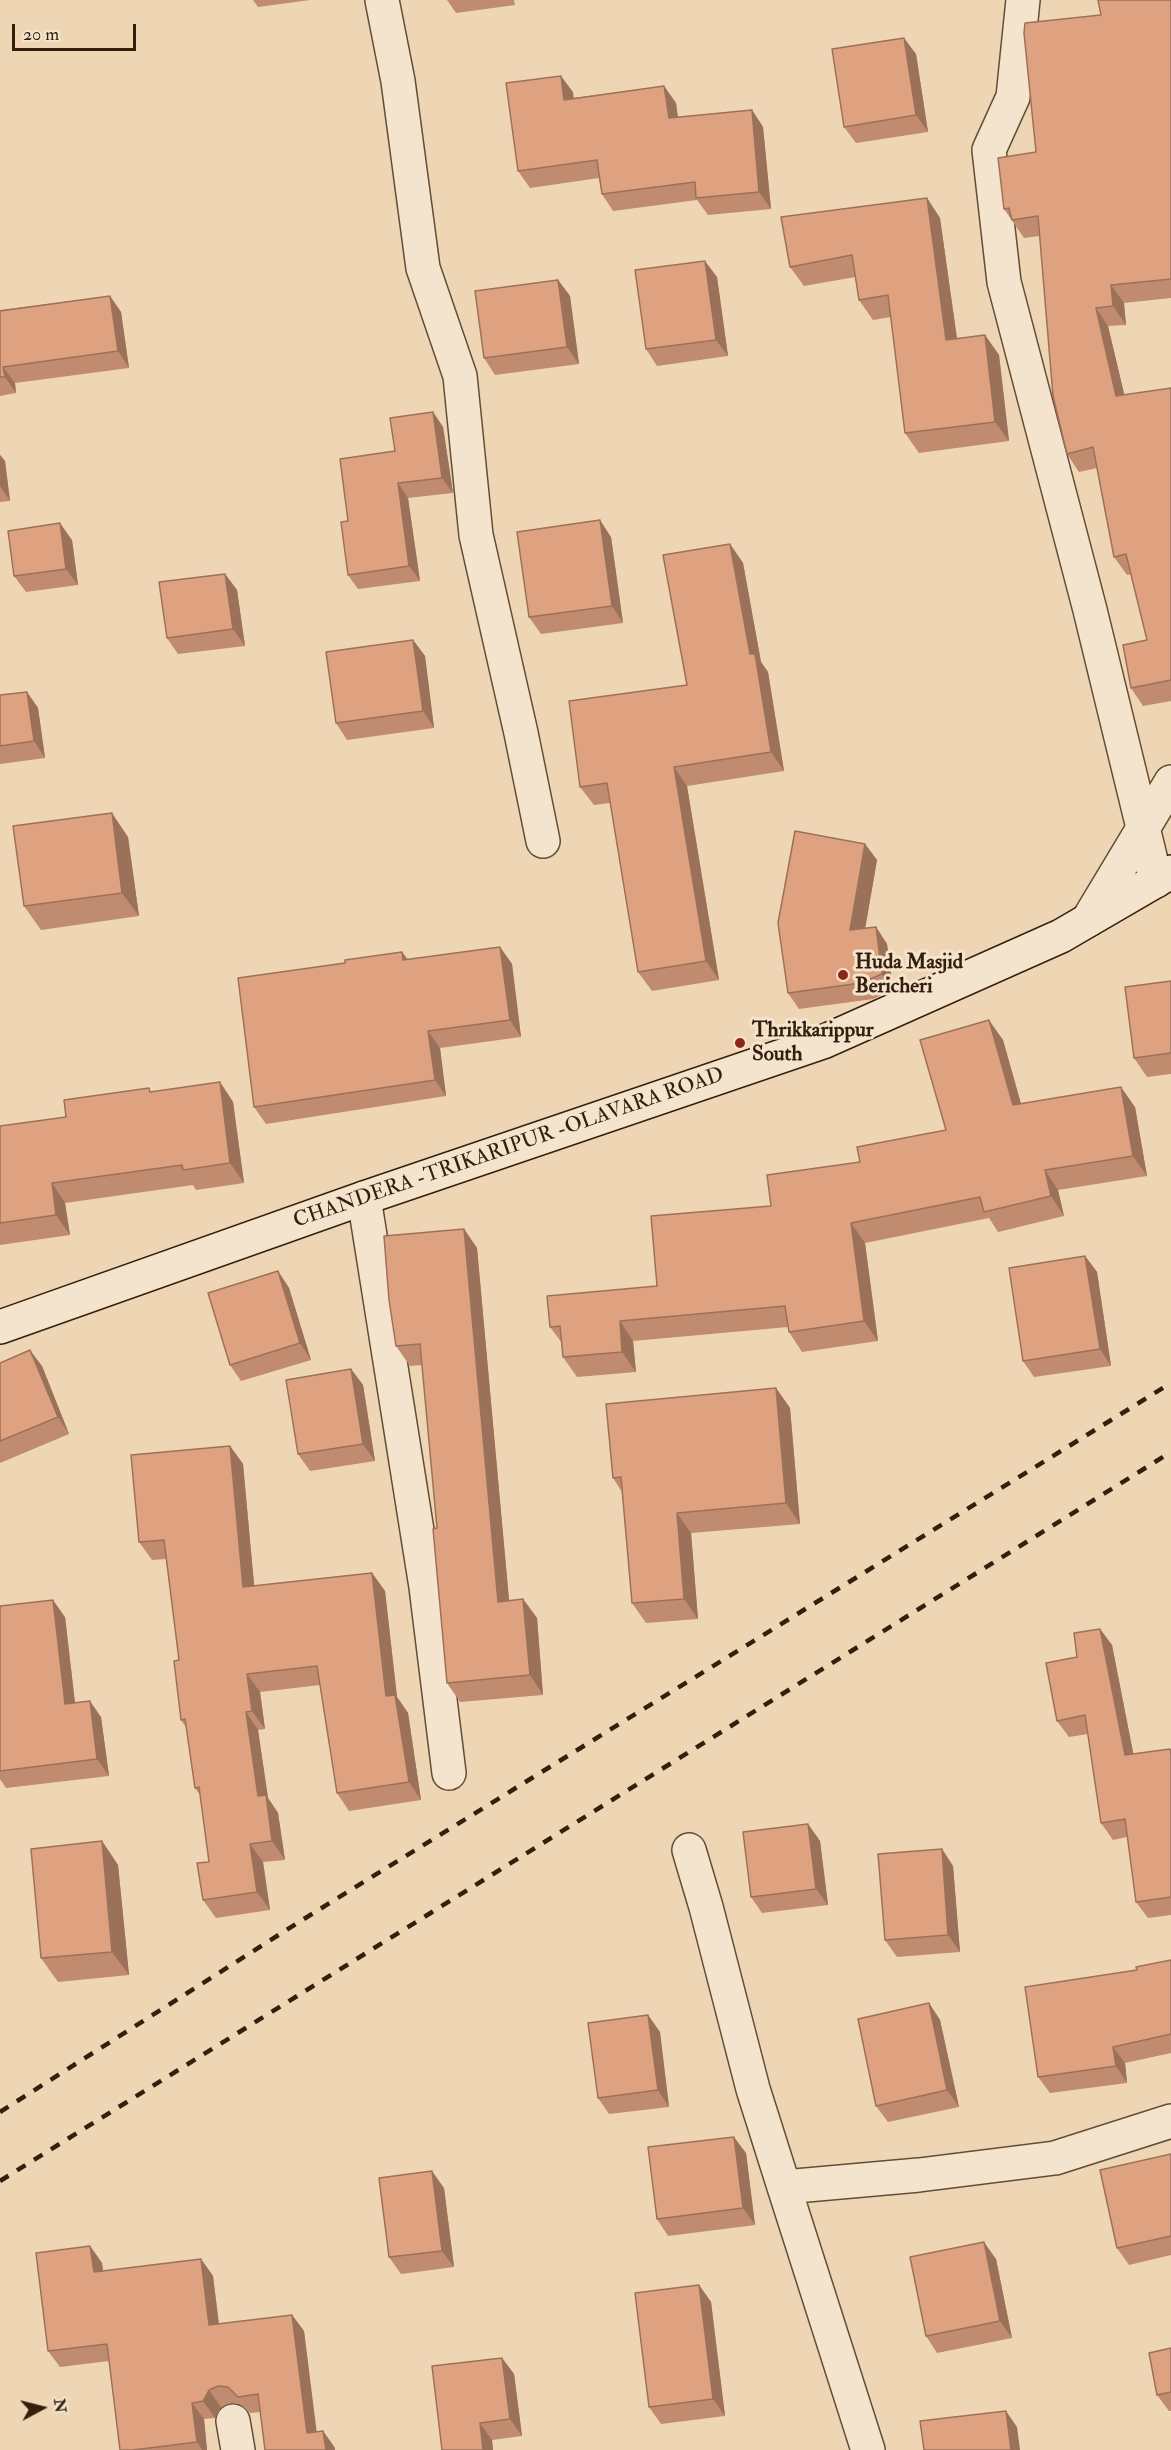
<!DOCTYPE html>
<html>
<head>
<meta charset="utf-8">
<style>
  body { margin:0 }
  #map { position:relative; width:1171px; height:2450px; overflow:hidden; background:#eed6b4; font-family:"IM FELL Double Pica",serif }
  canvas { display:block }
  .north { position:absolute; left:12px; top:2378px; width:60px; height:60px; -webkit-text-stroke:4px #f4e4ce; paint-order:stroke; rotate:83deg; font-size:16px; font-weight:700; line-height:24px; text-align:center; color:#341f0d }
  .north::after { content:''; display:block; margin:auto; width:21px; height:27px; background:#341f0d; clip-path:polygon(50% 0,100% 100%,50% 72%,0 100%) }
  .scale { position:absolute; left:12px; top:24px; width:124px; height:27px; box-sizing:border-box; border:3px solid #341f0d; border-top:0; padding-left:8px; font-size:18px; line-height:21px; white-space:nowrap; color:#341f0d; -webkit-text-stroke:4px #f4e4ce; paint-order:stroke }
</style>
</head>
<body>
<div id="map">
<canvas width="1171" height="2450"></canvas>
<div class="north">N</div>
<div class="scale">20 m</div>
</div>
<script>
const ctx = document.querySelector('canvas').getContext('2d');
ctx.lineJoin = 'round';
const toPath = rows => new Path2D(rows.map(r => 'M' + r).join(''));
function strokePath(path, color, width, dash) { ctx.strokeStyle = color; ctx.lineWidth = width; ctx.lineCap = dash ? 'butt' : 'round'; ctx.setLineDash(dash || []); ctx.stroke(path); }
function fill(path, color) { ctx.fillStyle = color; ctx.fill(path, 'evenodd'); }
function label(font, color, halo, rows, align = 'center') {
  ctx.font = font + ' "IM FELL Double Pica",serif'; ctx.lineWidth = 6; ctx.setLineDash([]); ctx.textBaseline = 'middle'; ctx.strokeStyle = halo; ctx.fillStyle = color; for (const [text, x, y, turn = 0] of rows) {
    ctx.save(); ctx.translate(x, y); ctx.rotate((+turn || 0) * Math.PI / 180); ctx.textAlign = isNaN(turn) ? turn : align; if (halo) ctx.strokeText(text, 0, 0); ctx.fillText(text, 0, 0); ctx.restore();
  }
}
const minor = toPath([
  [382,0,398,81,423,268,460,376,476,535,521,733,543,841],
  [1023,0,1013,97,989,150,1004,282,1090,610,1156,881],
  [1088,920,1171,782],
  [364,1198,426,1587,449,1773],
  [689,1850,706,1907,753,2089,784,2187,919,2175,1055,2158,1171,2121],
  [784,2187,868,2450],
  [233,2421,238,2450]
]);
const secondary = toPath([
  [0,1327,364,1198,823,1042,1061,936,1171,872]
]);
strokePath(minor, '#624d37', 36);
strokePath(secondary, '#341f0d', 36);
strokePath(minor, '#f4e4ce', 33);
strokePath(secondary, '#f4e4ce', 33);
strokePath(toPath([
  [0,2112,299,1922,1171,1383],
  [0,2181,1171,1452]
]), '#341f0d', 4.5, [10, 10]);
fill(toPath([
  [253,0,310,0,258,7],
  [447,0,514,0,515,5,456,13],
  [1171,0,1171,298,1124,303,1126,325,1108,326,1124,395,1171,388,1171,701,1143,706,1131,688,1147,640,1131,574,1127,575,1114,557,1097,468,1079,472,1067,454,1039,236,1024,238,1004,209,1036,152,1101,15],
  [916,54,928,132,856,143,844,127],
  [664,86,676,103,678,117,752,110,763,127,771,209,708,215,697,200,613,211,602,194,599,178,530,188,518,171,573,92,573,98],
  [927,198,940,218,957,339,985,335,999,355,1009,441,919,453,905,433,891,317,873,320,859,300,855,277,804,286,790,267],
  [717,277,728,356,657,366,646,349],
  [558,280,570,296,579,364,495,375,484,358],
  [110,296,121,312,129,368,15,383,16,393,0,396,0,310],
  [433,412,443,427,453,493,408,498,420,581,358,589,348,575,348,521,395,451],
  [0,455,5,461,10,501,0,502],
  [611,537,623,623,541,634,529,617],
  [72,540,78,585,26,592,14,576],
  [730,544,743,563,761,662,768,672,784,771,687,786,719,980,652,991,638,972,610,803,594,805,580,787,687,685],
  [225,574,237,590,245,646,178,654,167,638],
  [413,640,425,656,434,728,347,740,336,723],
  [27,692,38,708,45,758,0,764,0,695],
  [128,837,139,916,41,930,24,906],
  [865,844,877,860,865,928,876,927,887,944,893,990,873,999,799,1009,788,993],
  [500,947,512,964,521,1037,440,1048,446,1096,266,1124,254,1107,345,963,402,952,408,960],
  [1171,981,1171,1074,1147,1077,1134,1058],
  [1003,1040,1021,1104,1135,1107,1147,1176,1058,1190,1064,1216,998,1232,989,1218,865,1243,878,1341,802,1352,789,1332,788,1327,633,1341,636,1372,577,1377,563,1357,562,1343,550,1327,657,1286,771,1206,860,1162,946,1130],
  [220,1082,233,1102,244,1183,196,1190,193,1185,65,1203,70,1235,0,1245,0,1126,66,1117,151,1092],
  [464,1229,477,1248,509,1601,523,1599,537,1618,543,1695,460,1702,447,1683,437,1528,422,1365,410,1366,396,1346],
  [1085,1256,1097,1272,1111,1366,1034,1377,1023,1361],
  [278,1271,289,1288,311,1360,241,1381,230,1365],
  [0,1363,42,1366,69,1434,0,1463],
  [351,1369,363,1385,375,1461,310,1471,298,1454],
  [776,1388,790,1408,800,1524,691,1533,698,1619,646,1623,632,1603,622,1492,613,1478],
  [230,1446,243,1464,254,1586,372,1573,385,1591,397,1697,408,1713,421,1800,349,1811,337,1793,320,1685,260,1692,265,1729,258,1730,268,1798,278,1813,285,1860,263,1862,270,1910,216,1918,203,1900,209,1862,200,1795,195,1788,186,1727,181,1720,179,1660,166,1559,152,1560,139,1542],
  [0,1606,65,1617,75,1703,101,1717,109,1776,6,1788,0,1779],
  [1100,1629,1112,1645,1133,1754,1170,1749,1171,1750,1171,1915,1148,1918,1136,1902,1127,1837,1113,1840,1101,1823,1088,1734,1069,1737,1057,1721,1077,1657],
  [808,1824,820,1841,828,1905,762,1913,751,1897],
  [102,1841,118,1865,129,1975,58,1982,41,1958],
  [942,1849,953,1866,960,1952,897,1957,885,1940],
  [1171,1960,1171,2053,1125,2063,1127,2083,1050,2093,1038,2077,1137,1970],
  [929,2003,940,2020,959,2107,888,2122,876,2106],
  [648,2015,660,2032,669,2107,609,2114,598,2098],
  [746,2153,755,2225,668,2236,657,2219],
  [1171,2154,1171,2255,1129,2265,1117,2248],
  [444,2188,454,2267,401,2274,389,2257],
  [90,2246,102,2263,103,2271,201,2259,213,2276,219,2324,292,2315,304,2331,316,2432,323,2431,335,2448,260,2412,250,2413,240,2404,229,2403,221,2407,215,2418,204,2419,207,2450,120,2450,109,2361,60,2367,48,2351],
  [996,2259,1012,2338,937,2353,926,2336],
  [699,2285,711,2302,725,2416,661,2424,649,2407],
  [1171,2348,1171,2411,1169,2411,1157,2395],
  [502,2358,514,2374,522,2436,492,2440,493,2450,442,2450]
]), '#c08b6f');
fill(toPath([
  [904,38,916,54,928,132,916,115],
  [561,76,573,92,576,116,564,100],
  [664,86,676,103,680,134,669,118],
  [752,110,763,127,771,209,759,192],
  [927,198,940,218,960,360,946,340],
  [705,261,717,277,728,356,716,340],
  [558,280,570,296,579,364,567,347],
  [1111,285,1124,303,1126,325,1113,306],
  [110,296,121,312,129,368,118,351],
  [1096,308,1108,326,1129,414,1116,396],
  [985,335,999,355,1009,441,995,422],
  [3,367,15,383,16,393,5,377],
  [433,412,443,427,453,493,442,478],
  [0,455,5,461,10,501,0,486],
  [398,483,408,498,420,581,409,566],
  [600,520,611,537,623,623,612,606],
  [60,523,72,540,78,585,66,569],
  [730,544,743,563,761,662,768,672,784,771,771,752,750,654],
  [225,574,237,590,245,646,233,629],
  [413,640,425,656,434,728,423,711],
  [27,692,38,708,45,758,34,741],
  [674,767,687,786,719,980,706,961],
  [112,813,128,837,139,916,122,893],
  [865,844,877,860,862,947,850,930],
  [876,927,887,944,893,990,882,974],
  [500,947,512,964,521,1037,510,1020],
  [402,952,414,968,403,960],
  [989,1020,1003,1040,1027,1125,1013,1105],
  [428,1031,440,1048,446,1096,435,1080],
  [220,1082,233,1102,244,1183,230,1163],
  [1121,1087,1135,1107,1147,1176,1133,1156],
  [1045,1170,1058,1190,1064,1216,1051,1196],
  [52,1183,65,1203,70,1235,56,1215],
  [851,1223,865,1243,878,1341,864,1321],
  [464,1229,477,1248,511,1621,498,1602],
  [1085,1256,1097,1272,1111,1366,1100,1349],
  [278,1271,289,1288,311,1360,300,1343],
  [620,1321,633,1341,636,1372,622,1352],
  [30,1350,42,1366,69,1434,58,1417],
  [351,1369,363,1385,375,1461,363,1444],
  [776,1388,790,1408,800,1524,786,1503],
  [230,1446,243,1464,256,1605,243,1587],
  [677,1513,691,1533,698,1619,684,1599],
  [372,1573,385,1591,397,1697,408,1713,421,1800,409,1782,386,1696],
  [523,1599,537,1618,543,1695,530,1675],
  [53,1600,65,1617,77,1720,65,1704],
  [1100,1629,1112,1645,1137,1772,1125,1755],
  [247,1674,260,1692,265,1729,252,1711],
  [90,1701,101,1717,109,1776,97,1759],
  [246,1712,258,1730,268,1798,278,1813,285,1860,272,1841,258,1796],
  [808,1824,820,1841,828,1905,816,1889],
  [102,1841,118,1865,129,1975,112,1952],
  [250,1844,263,1862,270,1910,257,1892],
  [942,1849,953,1866,960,1952,948,1935],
  [929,2003,940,2020,959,2107,947,2090],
  [648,2015,660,2032,669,2107,658,2090],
  [1113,2047,1125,2063,1127,2083,1116,2066],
  [734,2137,746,2153,755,2225,743,2208],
  [432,2171,444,2188,454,2267,442,2251],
  [984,2242,996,2259,1012,2338,1000,2321],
  [90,2246,102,2263,105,2289,94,2272],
  [201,2259,213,2276,221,2342,209,2325],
  [699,2285,711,2302,725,2416,713,2399],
  [292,2315,304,2331,319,2450,307,2433],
  [502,2358,514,2374,522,2436,510,2419],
  [209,2390,221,2407,215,2418,203,2401],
  [192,2403,204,2419,207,2450,202,2450,197,2442],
  [1006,2411,1017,2427,1020,2450,1011,2450],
  [480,2423,492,2440,493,2450,483,2450],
  [323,2431,335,2448,335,2450,326,2450]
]), '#9c715a');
const building = toPath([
  [1098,0,1171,0,1171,279,1111,285,1113,306,1096,308,1116,396,1171,388,1171,680,1131,688,1123,645,1147,640,1126,554,1114,557,1093,447,1067,454,1053,396,1038,216,1012,220,1009,208,1004,209,998,158,1036,152,1024,33,1025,23,1101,15,1098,0],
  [904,38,916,115,844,127,832,49,904,38],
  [561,76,564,100,664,86,669,118,752,110,759,192,696,198,695,182,602,194,597,160,518,171,506,83,561,76],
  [927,198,946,340,985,335,995,422,905,433,888,295,859,300,852,255,790,267,781,217,927,198],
  [705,261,716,340,646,349,635,270,705,261],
  [558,280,567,347,484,358,475,291,558,280],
  [110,296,118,351,3,367,5,377,0,377,0,311,110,296],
  [433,412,442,478,398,483,409,566,348,575,341,522,348,521,340,459,395,451,390,418,433,412],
  [600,520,612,606,529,617,517,532,600,520],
  [60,523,66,569,14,576,8,531,60,523],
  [730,544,750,654,755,654,771,752,674,767,706,961,638,972,607,783,580,787,569,701,687,685,663,555,730,544],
  [225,574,233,629,167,638,159,582,225,574],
  [413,640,423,711,336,723,326,652,413,640],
  [27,692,34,741,0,746,0,695,27,692],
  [112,813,122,893,24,906,13,826,112,813],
  [795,831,865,844,850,930,876,927,882,974,861,983,788,993,778,923,795,831],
  [500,947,510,1020,428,1031,435,1080,254,1107,238,978,345,963,345,960,402,952,403,960,500,947],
  [1171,981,1171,1053,1134,1058,1125,987,1171,981],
  [989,1020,1013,1105,1121,1087,1133,1156,1045,1170,1051,1196,984,1212,980,1197,851,1223,864,1321,789,1332,785,1306,620,1321,622,1352,563,1357,560,1326,550,1327,547,1296,657,1286,651,1216,771,1206,767,1175,860,1162,857,1147,946,1130,920,1040,989,1020],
  [220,1082,230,1163,183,1170,182,1165,52,1183,56,1215,0,1223,0,1126,66,1117,64,1100,149,1088,150,1092,220,1082],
  [464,1229,498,1602,523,1599,530,1675,447,1683,433,1529,437,1528,420,1344,396,1346,389,1300,384,1236,464,1229],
  [1085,1256,1100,1349,1023,1361,1009,1268,1085,1256],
  [278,1271,300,1343,230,1365,208,1293,278,1271],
  [30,1350,58,1417,0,1441,0,1363,30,1350],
  [351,1369,363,1444,298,1454,286,1380,351,1369],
  [776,1388,786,1503,677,1513,684,1599,632,1603,621,1477,613,1478,606,1404,776,1388],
  [230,1446,243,1587,372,1573,386,1696,395,1695,409,1782,337,1793,317,1666,247,1674,252,1711,246,1712,258,1796,266,1795,272,1841,250,1844,257,1892,203,1900,197,1863,209,1862,199,1787,195,1788,185,1719,181,1720,174,1661,179,1660,164,1540,139,1542,131,1455,230,1446],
  [53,1600,65,1704,90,1701,97,1759,0,1771,0,1606,53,1600],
  [1100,1629,1125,1755,1170,1749,1171,1755,1171,1897,1136,1902,1125,1819,1101,1823,1085,1715,1057,1721,1046,1663,1077,1657,1074,1633,1100,1629],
  [808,1824,816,1889,751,1897,743,1832,808,1824],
  [102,1841,112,1952,41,1958,31,1849,102,1841],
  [942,1849,948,1935,885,1940,878,1854,942,1849],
  [1171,1960,1171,2034,1113,2047,1116,2066,1038,2077,1025,1987,1137,1970,1136,1967,1171,1960],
  [929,2003,947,2090,876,2106,858,2019,929,2003],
  [648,2015,658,2090,598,2098,588,2023,648,2015],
  [734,2137,743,2208,657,2219,648,2147,734,2137],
  [1171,2154,1171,2236,1117,2248,1100,2170,1171,2154],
  [432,2171,442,2251,389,2257,379,2178,432,2171],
  [984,2242,1000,2321,926,2336,910,2257,984,2242],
  [90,2246,94,2272,201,2259,209,2325,292,2315,307,2433,323,2431,326,2450,265,2450,258,2394,238,2397,228,2387,218,2386,209,2390,203,2401,192,2403,197,2442,133,2450,120,2450,107,2344,48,2351,36,2253,90,2246],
  [699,2285,713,2399,649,2407,635,2293,699,2285],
  [1171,2348,1171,2392,1157,2395,1149,2353,1171,2348],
  [502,2358,510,2419,480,2423,483,2450,442,2450,432,2366,502,2358],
  [1006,2411,1011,2450,924,2450,920,2421,1006,2411]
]);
fill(building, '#dfa281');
strokePath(building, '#9c715a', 1.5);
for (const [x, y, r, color] of [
  [843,975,6,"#8f2418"],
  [740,1043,6,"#8f2418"]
]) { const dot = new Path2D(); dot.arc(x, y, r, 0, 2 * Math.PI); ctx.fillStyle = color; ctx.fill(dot); strokePath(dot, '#f4e4ce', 2); }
label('bold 21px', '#341f0d', '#f4e4ce', [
  ["Huda Masjid",855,963],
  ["Bericheri",855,987],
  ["Thrikkarippur",752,1031],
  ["South",752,1055]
], 'left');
label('21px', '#341f0d', '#f4e4ce', [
  ["CHANDERA -TRIKARIPUR -OLAVARA ROAD",509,1149,-19]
]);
</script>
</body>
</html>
